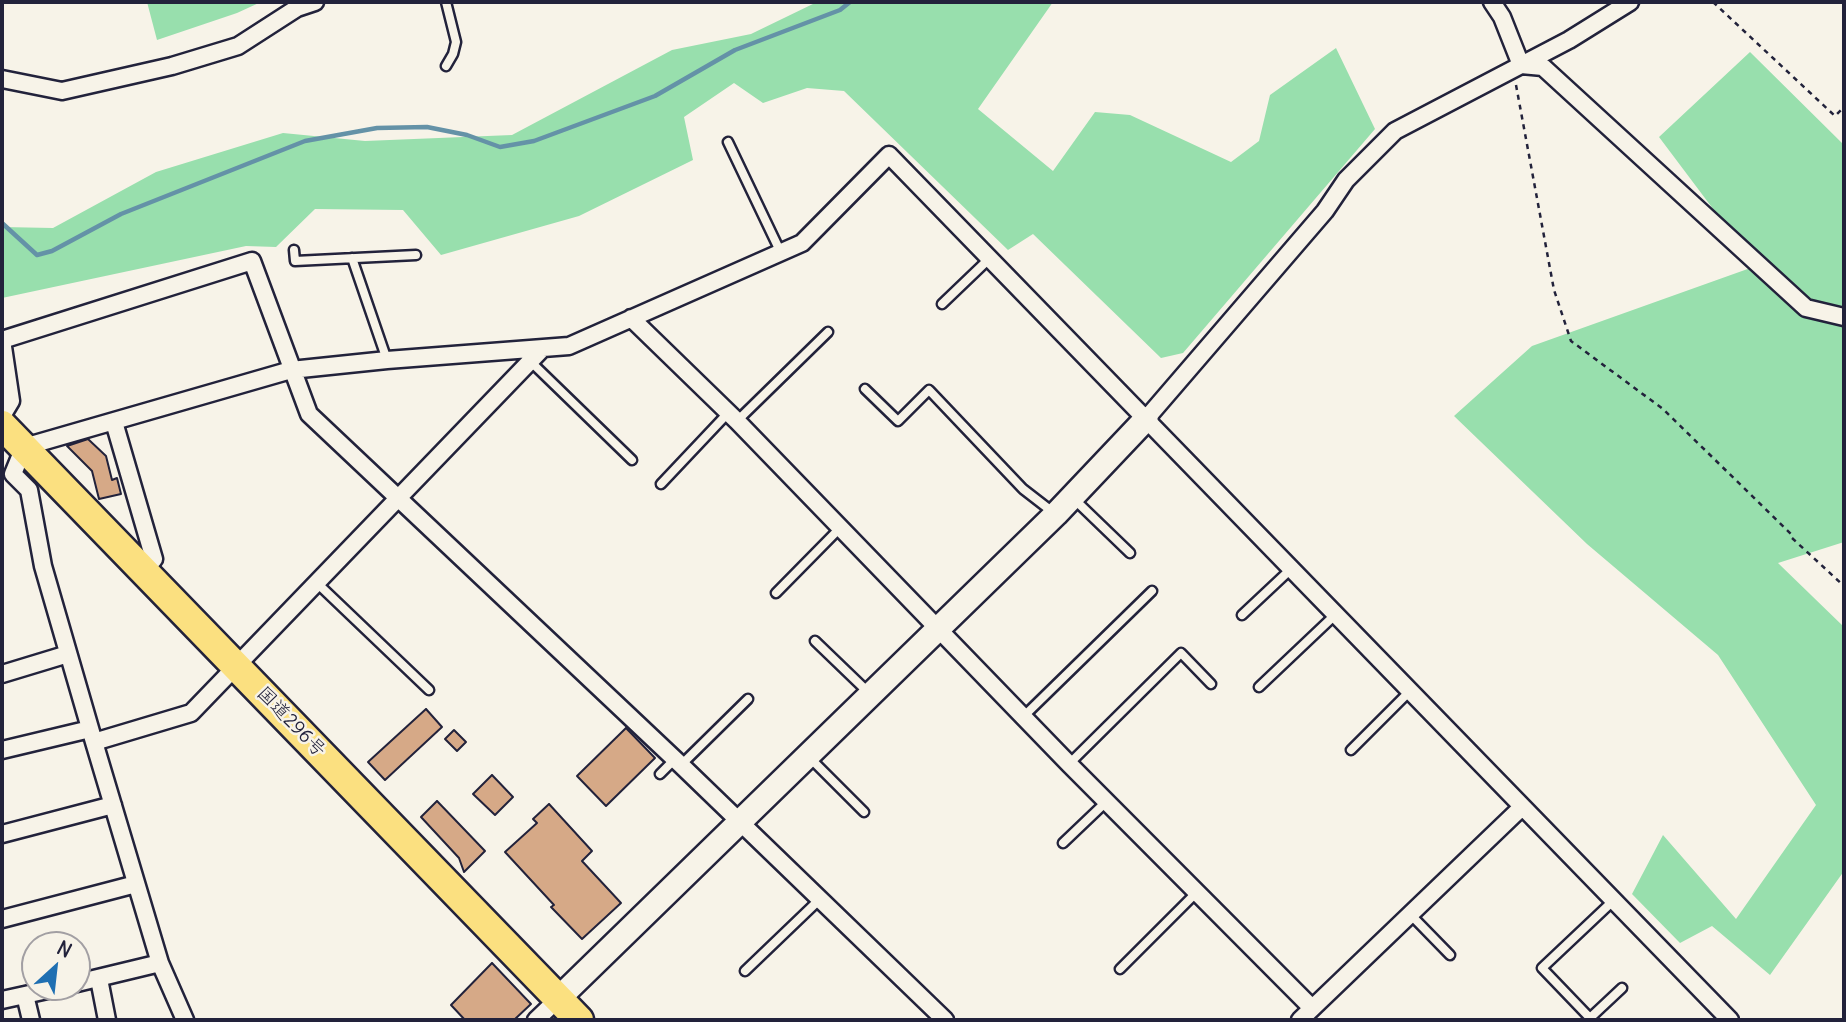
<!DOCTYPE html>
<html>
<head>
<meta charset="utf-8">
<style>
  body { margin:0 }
  #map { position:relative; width:1846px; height:1022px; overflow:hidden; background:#f7f3e8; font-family:Delius,sans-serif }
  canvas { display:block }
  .frame { position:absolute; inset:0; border:4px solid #22223b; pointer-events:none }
  .north { position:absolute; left:21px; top:931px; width:70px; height:70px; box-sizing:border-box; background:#f7f3e8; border:2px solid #a29fa3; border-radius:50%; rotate:27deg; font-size:19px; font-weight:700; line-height:28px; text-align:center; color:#22223b }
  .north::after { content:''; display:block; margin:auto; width:24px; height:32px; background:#1f6fb2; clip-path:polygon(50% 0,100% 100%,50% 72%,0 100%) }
</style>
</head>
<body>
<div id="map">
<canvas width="1846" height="1022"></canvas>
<div class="frame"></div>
<div class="north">N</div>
</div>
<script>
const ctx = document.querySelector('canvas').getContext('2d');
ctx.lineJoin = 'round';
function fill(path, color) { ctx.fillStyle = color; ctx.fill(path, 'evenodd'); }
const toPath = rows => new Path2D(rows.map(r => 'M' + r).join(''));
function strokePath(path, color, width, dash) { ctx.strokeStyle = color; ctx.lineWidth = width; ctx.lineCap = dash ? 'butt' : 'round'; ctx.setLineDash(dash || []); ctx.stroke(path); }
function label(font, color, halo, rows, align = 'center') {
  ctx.font = font + ' Delius,"Klee One",sans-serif'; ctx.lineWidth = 5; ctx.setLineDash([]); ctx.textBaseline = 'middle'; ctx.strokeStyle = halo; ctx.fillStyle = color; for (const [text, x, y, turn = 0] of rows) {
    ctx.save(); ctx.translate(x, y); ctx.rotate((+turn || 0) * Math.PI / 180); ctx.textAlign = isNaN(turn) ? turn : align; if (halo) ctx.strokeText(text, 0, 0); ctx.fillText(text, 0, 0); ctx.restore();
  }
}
fill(toPath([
  [147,2,261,2,237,13,157,40],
  [817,2,1053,2,978,109,1053,171,1095,112,1130,115,1231,162,1259,141,1270,95,1336,48,1375,129,1183,353,1161,358,1033,234,1008,250,844,91,807,88,763,103,734,83,684,117,693,160,579,216,441,255,403,210,315,209,276,247,246,246,2,298,2,227,53,228,156,172,283,133,365,141,512,135,672,50,751,34],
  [1750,52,1844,145,1844,542,1778,563,1844,627,1844,871,1770,975,1712,926,1680,943,1632,894,1663,835,1736,919,1816,805,1718,655,1587,544,1454,416,1532,346,1756,266,1659,137]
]), '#98dfad');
strokePath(toPath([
  [2,223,37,255,52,251,121,214,305,141,377,128,427,127,467,135,500,147,534,141,655,96,735,50,840,10,850,2]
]), '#6492a7', 4.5);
const building = toPath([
  [88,439,106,456,112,480,117,478,121,494,99,499,92,471,67,446,88,439],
  [426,709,442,727,385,780,368,762,426,709],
  [626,728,655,758,606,806,577,776,626,728],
  [454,730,466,742,457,751,445,739,454,730],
  [492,775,513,797,495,815,473,794,492,775],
  [437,801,485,851,464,872,459,858,421,817,437,801],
  [549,804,592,851,582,861,621,903,582,939,551,907,554,905,505,852,537,823,533,819,549,804],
  [492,963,531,1004,514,1020,465,1020,451,1005,492,963]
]);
fill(building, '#d6a987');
strokePath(building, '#22223b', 2);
const lane = toPath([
  [446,2,456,42,453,54,446,66],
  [728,142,781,253],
  [294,250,295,261,416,255],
  [352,258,387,360],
  [942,304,990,258],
  [530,361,632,460],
  [865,389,898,421,929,390,1023,489,1054,513],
  [737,421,828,332],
  [661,484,728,413],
  [1074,499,1130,553],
  [317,583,429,690],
  [776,593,840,528],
  [1242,615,1291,569],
  [815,641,869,693],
  [1259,687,1336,614],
  [1023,717,1152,591],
  [1351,750,1410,691],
  [809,757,864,812],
  [1069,764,1181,653,1211,684],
  [681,765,748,699],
  [660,774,675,759],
  [1063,843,1106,802],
  [1613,901,1542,968,1590,1018,1622,988],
  [1410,914,1450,955],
  [1120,969,1197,892],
  [745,971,819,900]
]);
const street = toPath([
  [1492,2,1502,17,1521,65],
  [1521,65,1543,67,1806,308,1844,317],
  [2,79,62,91,172,66,238,46,297,8,315,2],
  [631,318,737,421,1069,764,1312,1008],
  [2,416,11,401,2,340,252,261,309,414,681,765,945,1020],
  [1146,419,1325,211,1346,180,1395,131,1569,40,1630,2],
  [114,422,154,559,143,571],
  [2,674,68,654],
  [94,742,191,713,541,350],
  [2,750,90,729],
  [2,834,113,805],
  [2,919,136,884],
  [99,979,107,1020],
  [77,983,160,963],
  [25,995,31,1020],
  [2,1000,61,987],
  [185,1020,160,963,94,742,43,566,29,490,13,474,24,447,291,370,387,360,569,346,802,243,889,155,1730,1020],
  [536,1020,558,999],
  [1300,1020,1522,807]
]);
const secondary = toPath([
  [558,999,1056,514,1146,419]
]);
const highway = toPath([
  [2,425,579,1020]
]);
strokePath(lane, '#22223b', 13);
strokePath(street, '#22223b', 21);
strokePath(secondary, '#22223b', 28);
strokePath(highway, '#22223b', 33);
strokePath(toPath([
  [1713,2,1835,116,1844,107],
  [1516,85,1554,290,1571,341,1663,409,1792,535,1792,538,1844,586]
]), '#22223b', 2.5, [5, 5]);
strokePath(lane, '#f7f3e8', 8);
strokePath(street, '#f7f3e8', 16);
strokePath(secondary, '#f7f3e8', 23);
strokePath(highway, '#fbe080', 28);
label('19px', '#22223b', '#f7f3e8', [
  ["国道296号",291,722,46]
]);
</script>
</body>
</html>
